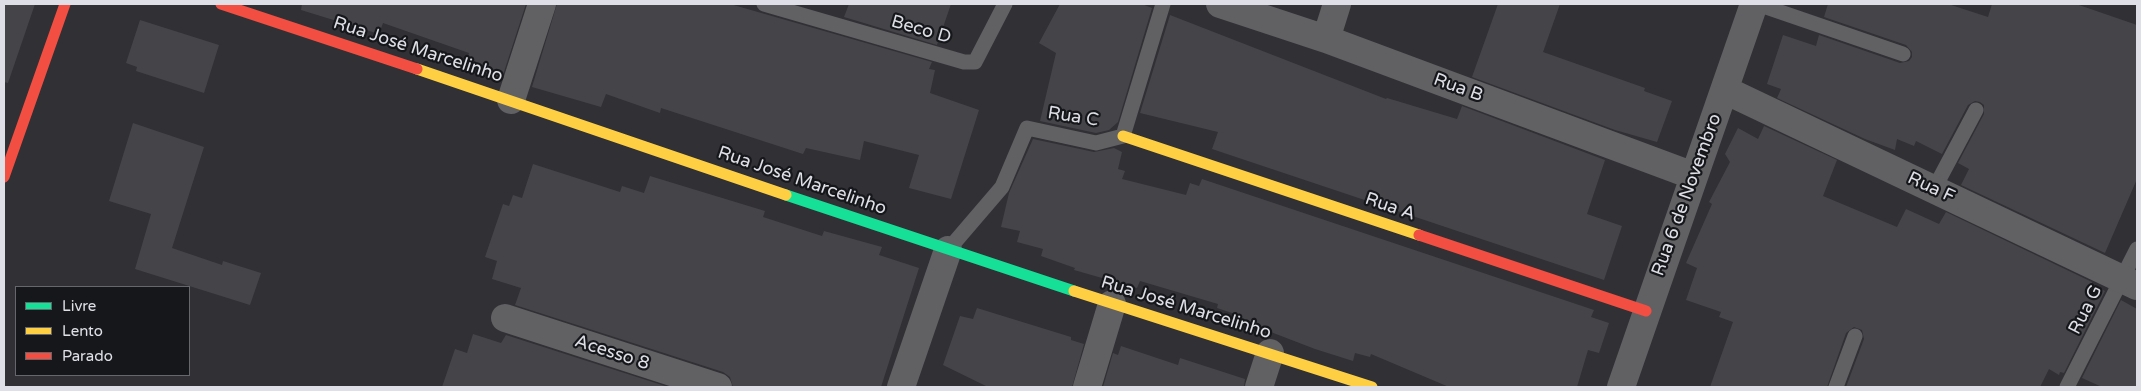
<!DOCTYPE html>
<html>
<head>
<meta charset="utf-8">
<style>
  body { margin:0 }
  #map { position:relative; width:2141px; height:391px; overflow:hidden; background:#303035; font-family:"Varela Round",sans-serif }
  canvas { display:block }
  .frame { position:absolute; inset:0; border:5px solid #dfe0e7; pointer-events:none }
  .legend { position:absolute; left:15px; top:286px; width:175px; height:90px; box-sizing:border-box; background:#16171b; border:1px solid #66676d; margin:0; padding:6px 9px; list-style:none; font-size:15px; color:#dfe0e7 }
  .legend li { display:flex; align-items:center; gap:10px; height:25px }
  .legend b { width:25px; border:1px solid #66676d }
</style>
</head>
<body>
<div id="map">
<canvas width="2141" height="391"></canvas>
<div class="frame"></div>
<ul class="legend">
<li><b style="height:6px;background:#16e098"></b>Livre</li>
<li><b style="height:6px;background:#ffcf43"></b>Lento</li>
<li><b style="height:6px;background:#f24e42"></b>Parado</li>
</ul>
</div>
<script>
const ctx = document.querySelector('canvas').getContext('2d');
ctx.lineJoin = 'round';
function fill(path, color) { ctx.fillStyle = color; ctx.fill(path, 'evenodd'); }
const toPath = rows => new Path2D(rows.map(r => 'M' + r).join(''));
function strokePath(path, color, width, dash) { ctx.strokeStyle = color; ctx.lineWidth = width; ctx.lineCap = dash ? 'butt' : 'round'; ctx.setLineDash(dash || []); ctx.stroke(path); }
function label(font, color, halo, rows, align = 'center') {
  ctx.font = font + ' "Varela Round",sans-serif'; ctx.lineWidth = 4.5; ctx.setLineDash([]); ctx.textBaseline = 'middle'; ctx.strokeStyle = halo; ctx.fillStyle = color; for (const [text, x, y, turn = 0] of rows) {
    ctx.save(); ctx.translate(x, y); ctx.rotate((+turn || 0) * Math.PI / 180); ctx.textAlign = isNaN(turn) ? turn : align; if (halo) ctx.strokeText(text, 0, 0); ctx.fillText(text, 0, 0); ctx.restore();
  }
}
fill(toPath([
  [4,4,35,4,8,83,4,82],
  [302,4,526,4,502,78,465,67,469,53,383,23,379,34,301,10],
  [557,4,730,4,932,62,929,69,935,70,930,93,979,110,951,199,909,188,919,155,864,141,860,160,806,148,803,154,661,108,660,113,606,94,601,107,532,87],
  [849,4,951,4,937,45,844,17],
  [1060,4,1142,4,1152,8,1118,122,1109,130,1096,133,1040,121,1056,53,1039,43],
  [1498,4,1560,4,1543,52,1645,88,1644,91,1672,101,1657,142,1615,130,1472,77],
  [1828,4,1948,4,1988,17,1992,4,2076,4,2137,25,2137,179,2105,253,1961,185,1969,169,1958,163,1984,114,1984,105,1980,102,1975,101,1968,105,1942,154,1916,141,1914,146,1897,139,1895,150,1865,139,1777,98,1781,89,1767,84,1783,35,1816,46,1819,35,1900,63,1909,61,1912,57,1912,52,1906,45,1824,17],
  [1170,15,1386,99,1387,98,1457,119,1462,106,1605,160,1587,214,1622,226,1604,280,1212,149,1218,132,1140,113],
  [140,20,219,45,204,93,136,71,137,67,126,63],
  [133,123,204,147,172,248,222,265,223,261,261,273,250,305,135,269,151,214,109,201],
  [1764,126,1837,160,1823,196,1897,227,1906,209,1939,224,1946,212,2092,282,2092,284,2105,291,2064,373,2060,372,2059,375,2049,369,2040,387,1846,387,1864,339,1862,330,1854,327,1846,333,1827,387,1710,387,1733,322,1719,317,1721,312,1686,300,1697,268,1686,263,1712,204,1709,202,1730,162,1725,154,1738,128,1758,139],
  [1033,139,1094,152,1114,148,1122,152,1118,169,1125,171,1122,179,1186,195,1190,183,1199,186,1202,179,1594,310,1591,317,1609,323,1599,353,1588,350,1577,387,1449,387,1371,354,1370,357,1355,353,1353,361,1315,349,1237,319,1238,315,1217,308,1218,304,1140,281,1137,288,1074,270,1075,268,1041,256,1043,249,1017,242,1020,231,1001,227,1009,193],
  [533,164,620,192,622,186,644,193,650,176,765,211,763,217,822,236,824,231,882,247,879,255,919,268,881,387,733,387,730,377,723,372,515,305,521,288,492,279,497,261,485,257,503,204,509,206,513,195,522,198],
  [2121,300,2137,309,2137,387,2102,387,2082,378],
  [977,308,1071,337,1071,340,1084,344,1072,387,988,387,943,365,960,316,973,319],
  [473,334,501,343,506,335,668,387,442,387,455,349,467,353],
  [1121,346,1178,365,1180,358,1245,379,1244,387,1103,387,1113,353,1118,355]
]), '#454549');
strokePath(toPath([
  [764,4,964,62,975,62,1005,4],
  [1757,4,1903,54],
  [1934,189,1976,110],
  [948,250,1002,187,1027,128,1096,143,1123,136,1163,4],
  [1836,387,1855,336],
  [2067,387,2137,249]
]), '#616164', 15);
strokePath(toPath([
  [1220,4,1326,39,1694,176],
  [1326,39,1337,4],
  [1725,90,2137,286],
  [511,100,542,4],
  [505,318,718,387],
  [901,387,948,250],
  [1087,387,1112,304],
  [1259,387,1270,353],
  [1621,387,1754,4]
]), '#616164', 28);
strokePath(toPath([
  [786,195,1074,291]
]), '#16e098', 11);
strokePath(toPath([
  [417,69,786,195],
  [1123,136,1419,235],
  [1074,291,1372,387]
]), '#ffcf43', 11);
strokePath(toPath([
  [221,4,417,69],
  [4,177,65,4],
  [1419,235,1646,311]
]), '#f24e42', 11);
label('18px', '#dfe0e7', '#16171b', [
  ["Beco D",921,30,16],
  ["Rua José Marcelinho",418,50,18],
  ["Rua B",1458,88,20],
  ["Rua C",1073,117,9],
  ["Rua José Marcelinho",802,181,19],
  ["Rua F",1931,188,25],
  ["Rua 6 de Novembro",1687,195,-70],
  ["Rua A",1390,207,19],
  ["Rua José Marcelinho",1186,308,17],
  ["Rua G",2086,310,-63],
  ["Acesso 8",612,353,18]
]);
</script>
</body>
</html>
